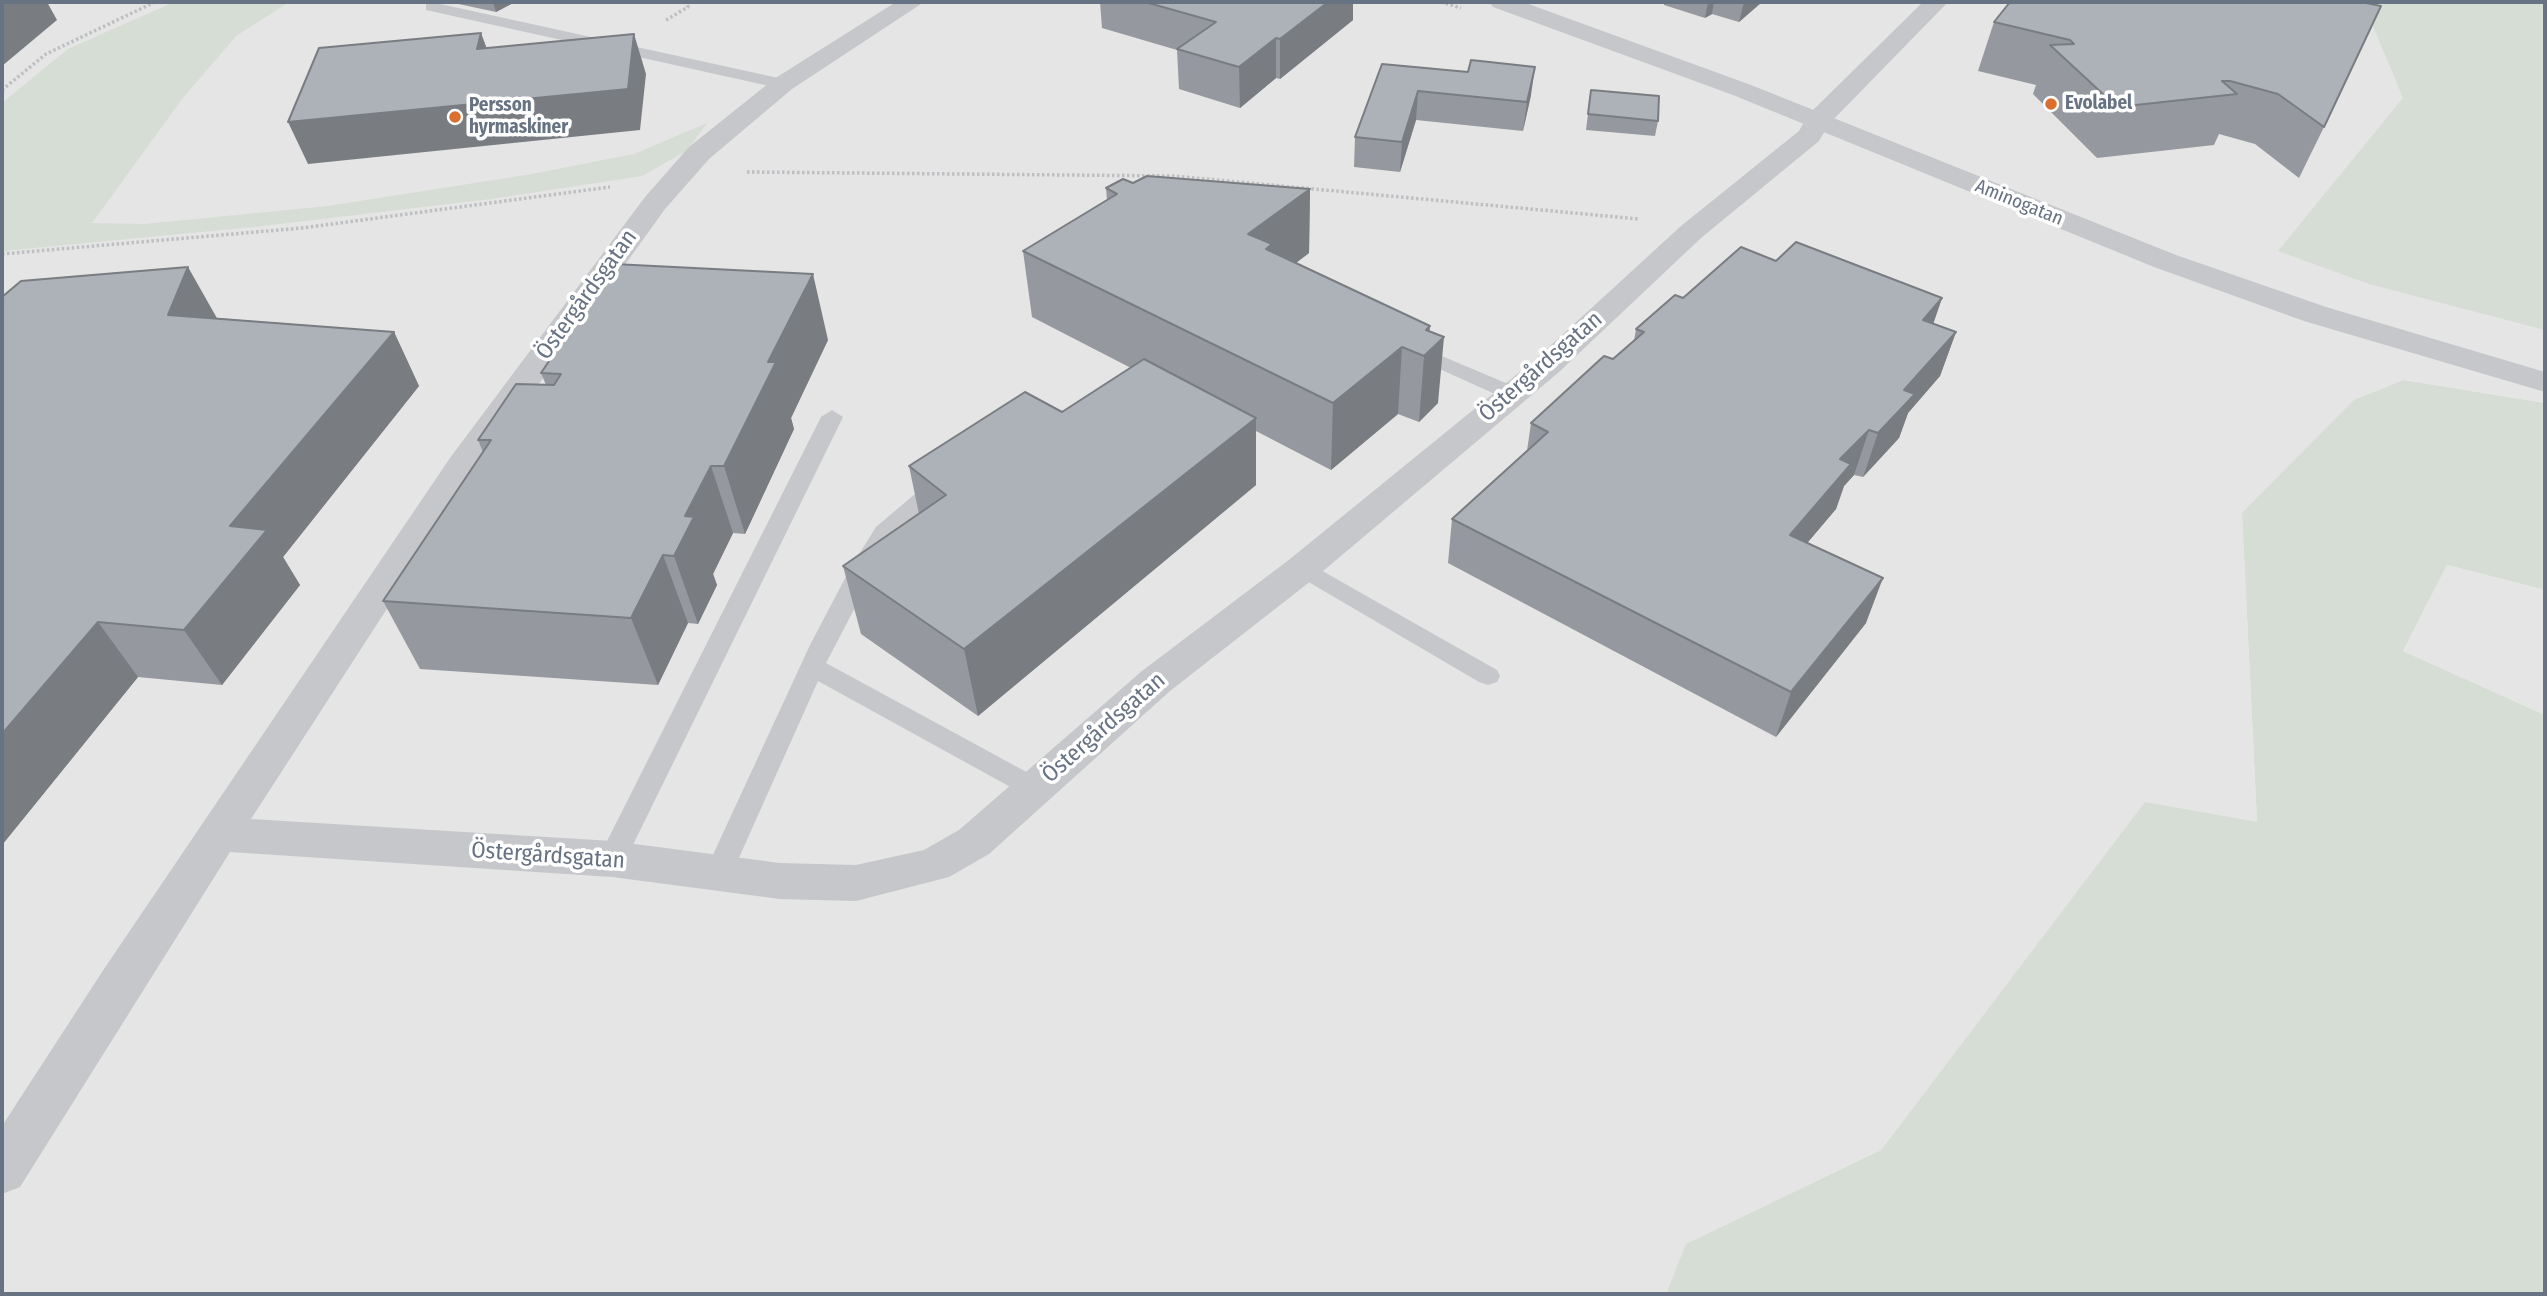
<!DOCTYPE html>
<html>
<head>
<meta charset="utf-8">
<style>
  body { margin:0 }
  #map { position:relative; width:2547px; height:1296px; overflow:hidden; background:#f6f6f3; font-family:"Fira Sans Condensed",sans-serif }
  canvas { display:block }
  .frame { position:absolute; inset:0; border:4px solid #677283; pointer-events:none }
</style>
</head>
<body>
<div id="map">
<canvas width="2547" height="1296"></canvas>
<div class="frame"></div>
</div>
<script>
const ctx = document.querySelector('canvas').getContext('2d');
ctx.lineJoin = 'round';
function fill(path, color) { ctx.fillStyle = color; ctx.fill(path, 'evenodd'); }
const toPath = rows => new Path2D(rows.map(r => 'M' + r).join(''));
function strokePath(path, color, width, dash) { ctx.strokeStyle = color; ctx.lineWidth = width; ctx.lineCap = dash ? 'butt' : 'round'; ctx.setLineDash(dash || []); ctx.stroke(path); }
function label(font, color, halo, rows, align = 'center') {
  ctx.font = font + ' "Fira Sans Condensed",sans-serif'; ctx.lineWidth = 7; ctx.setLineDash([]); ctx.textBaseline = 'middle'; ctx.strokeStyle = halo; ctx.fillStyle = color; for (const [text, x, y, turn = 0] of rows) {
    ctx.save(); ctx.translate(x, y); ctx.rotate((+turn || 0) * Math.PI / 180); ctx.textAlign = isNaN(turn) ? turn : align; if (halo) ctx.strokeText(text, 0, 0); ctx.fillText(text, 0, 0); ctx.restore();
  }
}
fill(toPath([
  [2,2,2545,2,2545,403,2404,380,2242,513,2257,823,2145,803,1881,1150,1687,1244,1666,1294,2,1294],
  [2447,565,2545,590,2545,715,2403,651]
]), '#e4e5e4');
fill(toPath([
  [174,2,289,2,236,36,182,99,92,223,144,224,328,206,532,174,634,154,707,123,686,151,642,176,491,199,254,227,2,251,2,103,68,49],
  [2363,2,2545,2,2545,330,2369,284,2278,251,2403,98],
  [2404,380,2545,403,2545,590,2447,565,2403,651,2545,715,2545,1294,1666,1294,1686,1244,1881,1150,2145,802,2257,822,2242,513,2354,400]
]), '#d6ddd4');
strokePath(toPath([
  [1441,2,1461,8],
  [666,20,688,7,686,2],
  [2,90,46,54,155,2],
  [747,172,1173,176,1639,219],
  [2,254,302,228,610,187]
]), '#bebfc2', 3.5, [2.5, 2.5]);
fill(toPath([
  [431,2,783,79,791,84,783,89,426,10,426,4,431,2],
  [1411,343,1520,389,1523,394,1520,399,1506,399,1404,353,1401,349,1411,343],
  [832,410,843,417,626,859,622,867,612,870,602,867,598,859,821,417,832,410],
  [943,475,951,477,954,482,892,537,826,663,1043,781,1047,788,1043,795,1034,798,1025,795,818,681,729,880,719,883,709,880,705,872,810,645,851,567,876,527,935,477,943,475],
  [1303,560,1497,670,1500,676,1497,682,1488,685,1479,682,1295,574,1291,568,1295,562,1303,560]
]), '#c5c7cb');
fill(toPath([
  [896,2,924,2,792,89,709,159,665,209,474,474,251,819,612,841,780,863,856,865,924,850,959,830,1142,671,1290,559,1537,358,1681,226,1799,131,1808,115,1923,2,1948,2,1829,124,1819,141,1701,238,1559,372,1316,577,1170,691,989,854,949,877,856,901,780,899,612,877,230,852,20,1187,2,1194,2,1126,104,969,450,458,645,197,689,147,774,79,896,2]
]), '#c5c7cb');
fill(toPath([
  [1489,2,1523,2,1751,85,2176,255,2326,307,2545,372,2545,392,2304,321,2154,267,1733,95,1493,7,1489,2]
]), '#c5c7cb');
fill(toPath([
  [449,2,515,2,496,12],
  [1100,2,1353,2,1353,20,1280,79,1276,78,1240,108,1179,89,1177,50,1102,28],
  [1664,2,1762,2,1739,22,1712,14,1705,18,1664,5],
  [2361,2,2324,127,2299,178,2255,144,2219,134,2214,145,2097,158,2033,94,2036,85,1978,71,1994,22],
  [1382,64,1531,95,1523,131,1416,120,1400,172,1354,167,1355,137],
  [1591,90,1658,121,1655,136,1586,130],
  [1133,183,1310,189,1309,253,1296,263,1430,326,1429,331,1438,403,1419,422,1398,414,1331,470,1256,431,1256,485,978,716,861,634,843,566,919,514,909,466,1062,412,1131,368,1032,317,1023,251,1107,200,1106,188],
  [1776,261,1942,298,1933,324,1956,332,1940,376,1908,413,1899,438,1863,477,1854,475,1844,486,1836,509,1807,543,1866,623,1776,737,1448,563,1452,519,1527,451,1531,423,1613,359,1634,341,1636,329,1683,298],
  [217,318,394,332,419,386,283,557,300,585,222,685,138,677,2,845],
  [828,340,791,418,794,429,745,534,733,533,713,574,717,585,698,624,688,623,658,685,420,669,383,601,483,452,478,440,546,385,541,373]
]), '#95999f');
fill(toPath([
  [9,2,47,2,57,20,2,66,2,7],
  [493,2,515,2,496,12],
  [1328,2,1353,2,1353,20,1280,79,1280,39],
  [1708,2,1714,2,1712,14,1705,18],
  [1744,2,1762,2,1739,22],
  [481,33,496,73,477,49],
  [634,34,646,74,640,130,308,164,288,122],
  [1276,38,1276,78,1240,108,1239,67],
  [1535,67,1531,95,1523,131,1527,102],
  [1418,91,1416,120,1400,172,1402,142],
  [1310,189,1309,253,1272,281,1248,234],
  [188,267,218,320,168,315],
  [813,274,828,340,791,418,794,429,745,534,724,466,768,362],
  [1942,298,1927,342,1923,320],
  [1430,326,1427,352,1444,337,1438,403,1419,422,1426,330],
  [394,332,419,386,283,557,300,585,222,685,184,630,230,526],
  [1956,332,1940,376,1908,413,1899,438,1863,477,1878,433,1904,390],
  [1402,347,1398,414,1331,470,1333,403],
  [1256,418,1256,485,978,716,964,649],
  [1869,430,1854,475,1844,486,1836,509,1776,580,1790,535,1840,459],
  [711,466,733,533,713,574,717,585,698,624,674,556,685,516],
  [663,555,688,623,658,685,631,618],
  [1883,578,1866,623,1776,737,1791,692],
  [98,622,138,677,2,845,2,734]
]), '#797d82');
const building = toPath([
  [2,2,9,2,2,7,2,2],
  [1145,2,1328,2,1280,39,1276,38,1239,67,1177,49,1216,22,1145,2],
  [2010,2,2361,2,2381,6,2324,127,2278,94,2230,81,2222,81,2237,94,2117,107,2050,45,2074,44,2070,40,1994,22,2010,2],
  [481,33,477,49,634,34,628,89,288,122,319,48,481,33],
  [1471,60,1535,67,1527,102,1418,91,1402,142,1355,137,1382,64,1468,72,1471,60],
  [1591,90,1659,96,1658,121,1588,114,1591,90],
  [1147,176,1310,189,1248,234,1272,244,1266,249,1430,326,1426,330,1444,337,1424,356,1402,347,1333,403,1023,251,1117,194,1106,188,1123,179,1133,183,1147,176],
  [1796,242,1942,298,1923,320,1956,332,1904,390,1915,394,1878,433,1869,430,1840,459,1851,464,1790,535,1883,578,1791,692,1452,519,1548,432,1531,423,1604,356,1613,359,1644,332,1636,329,1675,295,1683,298,1741,247,1776,261,1796,242],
  [614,264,813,274,768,362,776,362,724,466,711,466,685,516,694,517,674,556,663,555,631,618,383,601,491,440,478,440,516,384,554,385,561,374,541,373,614,264],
  [188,267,168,315,394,332,230,526,267,530,184,630,98,622,2,734,2,297,21,281,188,267],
  [1144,359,1256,418,964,649,843,566,946,495,909,466,1025,392,1062,412,1144,359]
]);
fill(building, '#adb2b9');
strokePath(building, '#797d82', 2);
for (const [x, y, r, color] of [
  [2051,104,7,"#db6f2f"],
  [455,117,7,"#db6f2f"]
]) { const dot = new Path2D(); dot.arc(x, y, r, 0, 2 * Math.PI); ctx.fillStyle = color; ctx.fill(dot); strokePath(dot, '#fff', 2.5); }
label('bold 19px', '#677283', '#fff', [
  ["Evolabel",2065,104],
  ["Persson",469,106],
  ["hyrmaskiner",469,128]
], 'left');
label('19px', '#677283', '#fff', [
  ["Aminogatan",2019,203,22]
]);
label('23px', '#677283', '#fff', [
  ["Östergårdsgatan",587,295,-54],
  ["Östergårdsgatan",1541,367,-41],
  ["Östergårdsgatan",1104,728,-41],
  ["Östergårdsgatan",548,856,4]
]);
</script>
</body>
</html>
